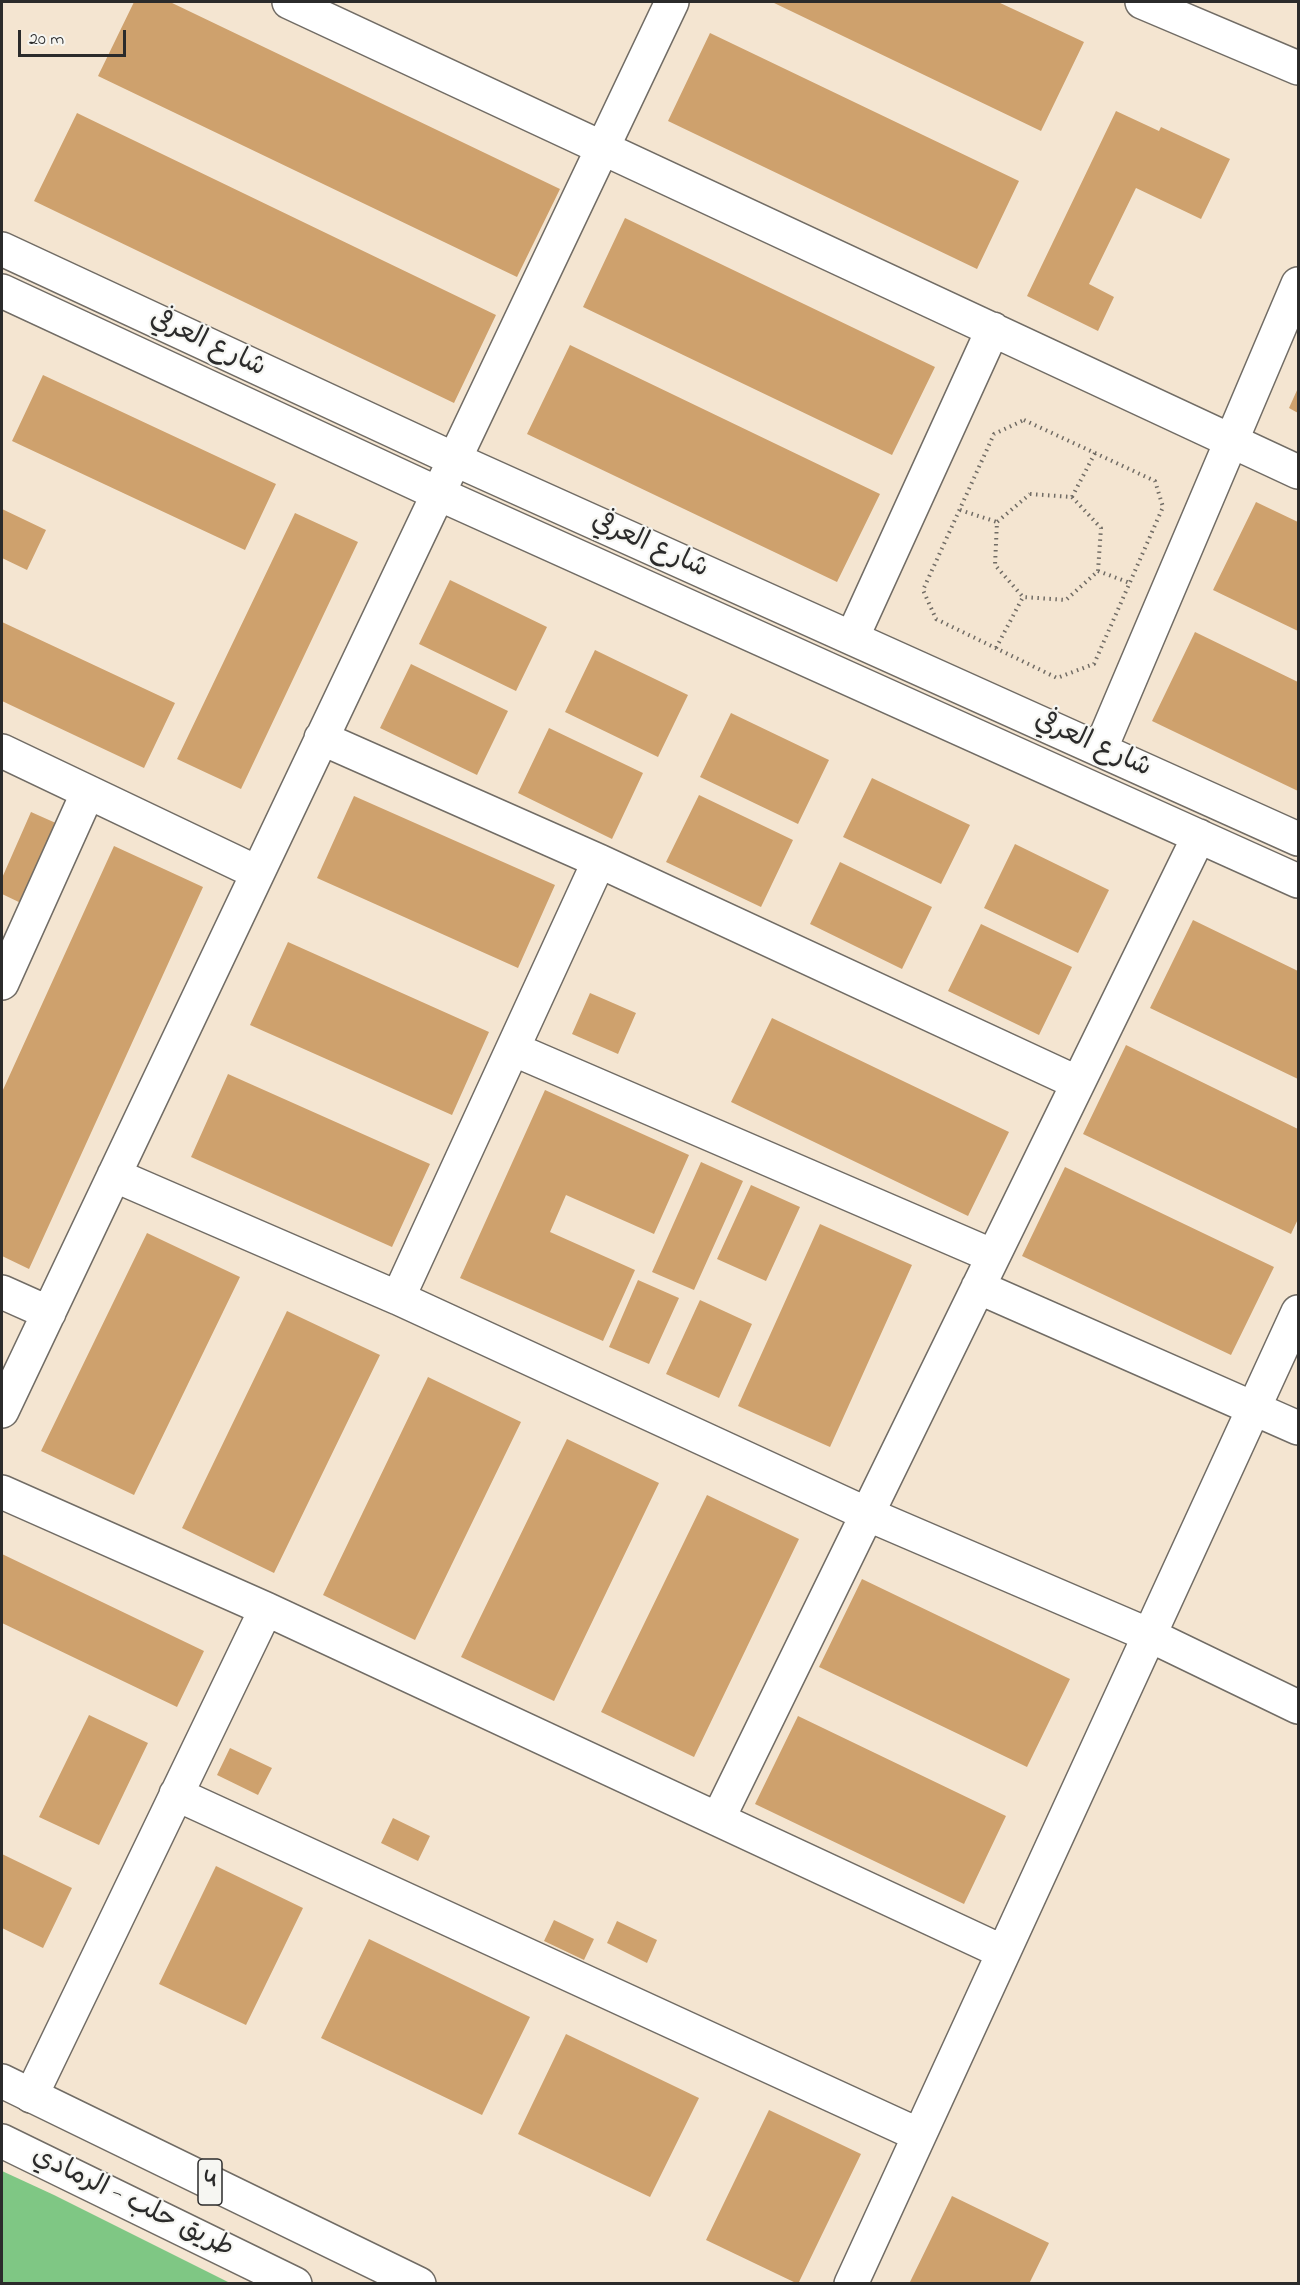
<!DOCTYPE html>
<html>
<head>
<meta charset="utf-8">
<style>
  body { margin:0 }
  #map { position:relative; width:1300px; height:2285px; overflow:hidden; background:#f4e5d1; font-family:"Indie Flower",sans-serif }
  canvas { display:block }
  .frame { position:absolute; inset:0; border:3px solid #2b2b2b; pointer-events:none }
  .scale { position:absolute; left:18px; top:30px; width:108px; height:27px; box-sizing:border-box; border:3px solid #2b2b2b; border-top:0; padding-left:8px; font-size:18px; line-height:21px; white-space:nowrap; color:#2b2b2b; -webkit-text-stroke:4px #f6f6f2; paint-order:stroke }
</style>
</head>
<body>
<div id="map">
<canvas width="1300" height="2285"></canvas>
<div class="frame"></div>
<div class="scale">20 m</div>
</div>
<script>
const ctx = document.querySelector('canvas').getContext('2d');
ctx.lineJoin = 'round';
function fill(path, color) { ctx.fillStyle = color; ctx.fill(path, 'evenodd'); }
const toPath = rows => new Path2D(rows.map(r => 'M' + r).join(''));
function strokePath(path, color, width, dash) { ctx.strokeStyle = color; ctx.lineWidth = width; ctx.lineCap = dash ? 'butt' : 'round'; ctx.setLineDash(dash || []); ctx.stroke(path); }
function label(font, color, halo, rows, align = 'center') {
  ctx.font = font + ' "Indie Flower","Playpen Sans Arabic",sans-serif'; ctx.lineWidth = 4.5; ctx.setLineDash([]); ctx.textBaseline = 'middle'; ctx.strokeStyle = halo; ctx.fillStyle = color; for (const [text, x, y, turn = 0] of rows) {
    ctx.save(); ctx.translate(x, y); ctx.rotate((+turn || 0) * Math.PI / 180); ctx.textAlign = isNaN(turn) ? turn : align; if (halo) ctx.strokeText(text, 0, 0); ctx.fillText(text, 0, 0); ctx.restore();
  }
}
fill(toPath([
  [2,2171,54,2195,230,2283,2,2283]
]), '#7fc784');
fill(toPath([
  [134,2,170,2,560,189,517,277,98,76],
  [772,2,998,2,1084,42,1041,131],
  [710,33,1019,181,977,269,668,121],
  [1116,111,1159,131,1161,127,1230,159,1201,219,1136,188,1089,284,1114,297,1098,331,1027,296],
  [77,113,496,315,454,403,34,201],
  [625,218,935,367,892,455,583,307],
  [570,345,880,494,837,582,527,434],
  [43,375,276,484,245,550,12,441],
  [1298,388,1298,413,1289,408],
  [1256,502,1298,522,1298,631,1213,590],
  [2,509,46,530,27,570,2,558],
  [295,513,358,542,241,789,177,759],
  [450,580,547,627,516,691,419,644],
  [2,622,175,703,144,768,2,701],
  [1195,632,1298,682,1298,791,1152,721],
  [595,650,688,695,658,757,565,712],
  [411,664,508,711,477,775,380,728],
  [731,713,829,760,798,824,700,777],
  [549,728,643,773,612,839,518,793],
  [872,778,970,825,941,884,843,837],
  [699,795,793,840,761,907,666,862],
  [354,796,555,885,518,968,317,878],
  [31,812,58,824,23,904,2,894,2,878],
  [1015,844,1109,890,1078,953,984,908],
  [114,846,203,887,29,1269,2,1256,2,1092],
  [840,862,932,907,902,969,810,924],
  [1193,920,1298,971,1298,1079,1150,1008],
  [981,924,1072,967,1039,1035,948,991],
  [288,942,489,1032,452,1115,250,1025],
  [590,993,636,1013,618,1054,572,1034],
  [772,1018,1009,1132,968,1216,731,1102],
  [1126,1045,1298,1129,1298,1219,1291,1234,1083,1134],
  [228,1074,430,1164,392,1247,191,1157],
  [545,1090,689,1155,654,1234,566,1195,550,1232,635,1270,603,1341,460,1278],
  [701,1162,743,1181,694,1290,652,1272],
  [1065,1167,1274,1267,1231,1355,1022,1256],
  [751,1185,800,1207,766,1281,717,1259],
  [820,1224,912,1265,830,1447,738,1406],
  [147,1233,240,1277,134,1495,41,1451],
  [638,1280,679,1298,649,1364,609,1347],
  [700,1300,752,1324,719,1398,666,1374],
  [287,1311,380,1355,274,1573,182,1528],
  [428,1377,521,1422,415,1640,323,1595],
  [567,1439,659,1483,554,1701,461,1657],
  [707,1495,799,1539,694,1757,601,1712],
  [2,1554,204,1651,177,1707,2,1623],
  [862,1579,1070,1679,1027,1767,819,1667],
  [89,1715,148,1743,99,1845,39,1817],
  [798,1716,1006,1816,964,1904,755,1804],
  [230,1748,272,1768,258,1795,217,1775],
  [393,1818,430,1836,418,1861,381,1843],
  [2,1854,72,1888,43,1948,2,1928],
  [216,1866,303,1908,246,2025,159,1984],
  [554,1920,594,1939,584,1960,544,1941],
  [617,1921,657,1940,647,1963,607,1943],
  [369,1939,530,2017,482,2115,321,2038],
  [566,2034,699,2098,650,2197,518,2134],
  [769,2110,861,2154,798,2284,706,2240],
  [952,2196,1049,2243,1029,2284,909,2284]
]), '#cea16d');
const minor = toPath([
  [289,2,1298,472],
  [1142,2,1298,68],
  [2,249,456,460,1298,839],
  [2,291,439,494,1298,881],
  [852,638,993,329],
  [321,738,599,861,1078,1083],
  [1100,750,1298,284],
  [2,751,256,872],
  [2,983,88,792],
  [513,1049,993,1256],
  [114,1175,398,1298,867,1514,1149,1635,1298,1707],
  [978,1287,1298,1428],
  [2,1292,49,1313],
  [398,1298,599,861],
  [2,1411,672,2],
  [2,1492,266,1609,1003,1952],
  [176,1794,919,2135],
  [718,1819,1199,836],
  [31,2096,266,1609],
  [851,2284,1298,1312]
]);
const highway = toPath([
  [2,2081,419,2284],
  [2,2141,295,2284]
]);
strokePath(minor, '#716c65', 36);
strokePath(highway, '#716c65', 36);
strokePath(toPath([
  [1024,420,1155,481,1163,507,1094,664,1057,678,936,619,923,590,994,434,1024,420],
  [1030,494,1072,497,1101,528,1098,571,1066,600,1023,597,995,565,997,522,1030,494],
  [1072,497,1095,453],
  [960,510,997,522],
  [1098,571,1130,583],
  [996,648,1023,597]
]), '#716c65', 4, [1.5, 4.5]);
strokePath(minor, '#fff', 33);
strokePath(highway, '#fff', 33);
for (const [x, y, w] of [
  [210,2182,24]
]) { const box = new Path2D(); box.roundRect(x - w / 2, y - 23, w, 46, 4.5); ctx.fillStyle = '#f6f6f2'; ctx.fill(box); strokePath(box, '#2b2b2b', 1.5); }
label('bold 26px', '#2b2b2b', null, [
  ["4",210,2182]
]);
label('27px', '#2b2b2b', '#f6f6f2', [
  ["شارع العرفي",207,345,25],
  ["شارع العرفي",649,547,24],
  ["شارع العرفي",1092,746,24],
  ["طريق حلب - الرمادي",132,2204,26]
]);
</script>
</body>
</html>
